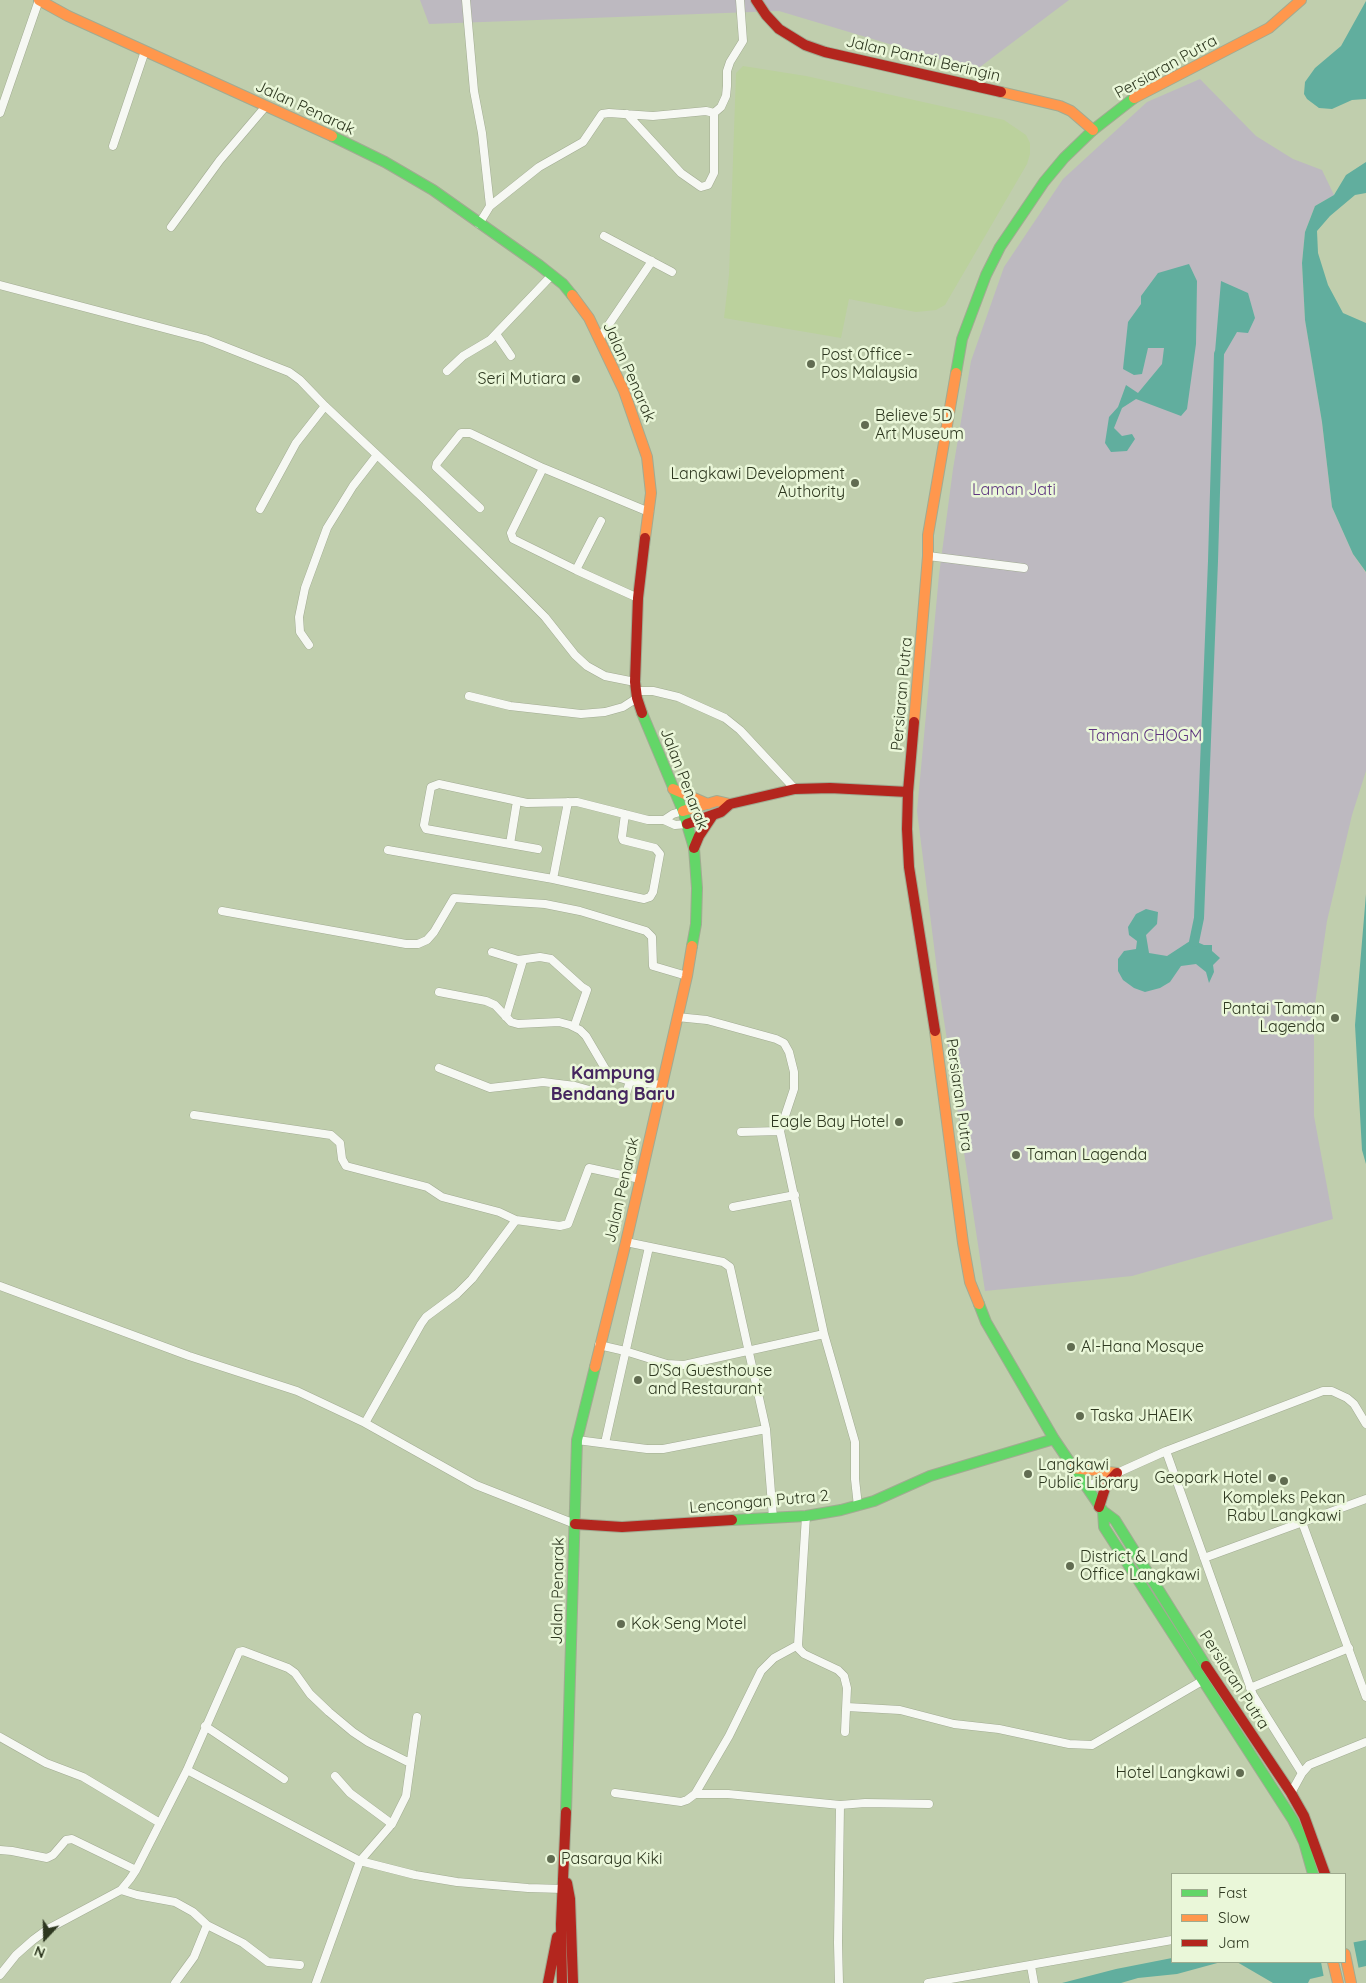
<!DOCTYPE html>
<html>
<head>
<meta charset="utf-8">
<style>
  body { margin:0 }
  #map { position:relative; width:1366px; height:1983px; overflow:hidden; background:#c0cead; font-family:Quicksand,sans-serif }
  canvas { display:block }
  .legend { position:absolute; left:1171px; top:1873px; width:175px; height:90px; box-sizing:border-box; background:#eaf7d9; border:1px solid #9fab8f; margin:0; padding:6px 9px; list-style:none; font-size:15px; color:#2e3820 }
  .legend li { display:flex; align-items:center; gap:10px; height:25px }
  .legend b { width:25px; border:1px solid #9fab8f }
  .north { position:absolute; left:20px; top:1913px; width:50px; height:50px; -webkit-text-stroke:4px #eaf7d9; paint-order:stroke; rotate:201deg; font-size:14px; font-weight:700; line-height:20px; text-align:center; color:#2e3820 }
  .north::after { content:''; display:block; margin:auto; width:18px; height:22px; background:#2e3820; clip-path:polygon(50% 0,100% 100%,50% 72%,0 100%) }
</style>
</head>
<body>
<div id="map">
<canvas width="1366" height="1983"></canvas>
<ul class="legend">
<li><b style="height:6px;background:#63d668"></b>Fast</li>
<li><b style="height:6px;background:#ff974d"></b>Slow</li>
<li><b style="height:6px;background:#b3261e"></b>Jam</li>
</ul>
<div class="north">N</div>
</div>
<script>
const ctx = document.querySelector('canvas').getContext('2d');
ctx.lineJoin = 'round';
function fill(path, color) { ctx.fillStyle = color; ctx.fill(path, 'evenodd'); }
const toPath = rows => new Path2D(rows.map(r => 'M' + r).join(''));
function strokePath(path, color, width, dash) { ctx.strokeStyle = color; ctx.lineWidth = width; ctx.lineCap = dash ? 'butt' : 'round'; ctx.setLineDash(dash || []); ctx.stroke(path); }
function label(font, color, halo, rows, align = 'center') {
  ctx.font = font + ' Quicksand,sans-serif'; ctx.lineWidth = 5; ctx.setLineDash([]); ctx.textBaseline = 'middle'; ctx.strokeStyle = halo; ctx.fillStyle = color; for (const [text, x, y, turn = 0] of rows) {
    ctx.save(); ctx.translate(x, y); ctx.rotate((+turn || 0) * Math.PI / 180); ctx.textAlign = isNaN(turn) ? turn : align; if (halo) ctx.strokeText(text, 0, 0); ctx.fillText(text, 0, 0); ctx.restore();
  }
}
fill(toPath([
  [743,66,806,76,1004,120,1026,135,1030,143,1030,154,1027,164,945,305,936,310,916,312,849,299,841,338,724,318,729,275,736,73]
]), '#bbd19d');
fill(toPath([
  [420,0,1069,0,976,70,779,11,429,24],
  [1200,79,1256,136,1293,159,1322,170,1334,195,1315,206,1305,232,1302,263,1305,320,1322,422,1332,507,1353,554,1366,573,1366,771,1352,815,1327,921,1314,1011,1314,1116,1333,1219,1132,1276,985,1291,940,994,917,811,939,575,953,469,971,361,1004,267,1063,179,1147,102]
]), '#bdb9c0');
fill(toPath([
  [1366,1,1366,99,1352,100,1332,109,1319,108,1307,99,1304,94,1305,82,1315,68,1341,46],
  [1366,162,1366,193,1355,195,1330,216,1317,231,1318,253,1328,285,1343,313,1366,323,1366,572,1353,554,1332,507,1322,422,1305,320,1302,263,1305,232,1315,206,1334,195,1346,175],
  [1189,264,1197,281,1196,344,1187,409,1181,416,1136,399,1122,408,1114,428,1122,436,1132,434,1135,439,1127,451,1111,452,1105,443,1109,417,1118,407,1126,385,1138,393,1162,364,1164,348,1148,348,1142,374,1134,375,1123,369,1128,322,1141,304,1141,296,1158,273],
  [1221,281,1248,293,1255,318,1248,333,1237,332,1223,356,1215,352],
  [1366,894,1366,1164,1362,1150,1355,1025],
  [1146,909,1158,912,1157,924,1146,935,1149,953,1167,956,1190,941,1197,942,1204,945,1212,945,1212,951,1220,958,1213,965,1214,972,1209,983,1206,972,1196,964,1181,966,1170,982,1160,988,1145,992,1134,988,1123,980,1118,971,1118,959,1124,951,1136,949,1137,941,1129,935,1128,927,1136,914],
  [1366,1940,1366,1966,1310,1979,1308,1983,1273,1983,1237,1962,1345,1962,1345,1944],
  [1172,1958,1172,1962,1221,1962,1177,1974,1138,1978,1121,1983,1062,1983,1116,1969]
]), '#61ae9e');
fill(toPath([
  [1353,1940,1359,1970,1324,1978,1321,1962,1345,1962,1345,1941]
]), '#c0cead');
strokePath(toPath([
  [1194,942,1199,918,1213,561,1219,354]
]), '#61ae9e', 10);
const street = toPath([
  [466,0,474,91,482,133,490,206],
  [0,113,39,0],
  [627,114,681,173,701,187,708,185,714,173,714,113],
  [113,146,145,51],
  [479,224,490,206,539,167,583,142,602,114,609,113,653,116,706,111,714,113,721,107,726,96,727,86,727,71,730,62,743,41,740,0],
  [171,227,220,160,266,106],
  [604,236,672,272],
  [0,285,205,339,289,372,300,380,325,406,423,498,521,593,545,617,575,655,587,666,605,676,635,682],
  [496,334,511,356],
  [599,339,652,261],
  [447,371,463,356,490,340,552,275],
  [543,468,511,533,513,539,576,570,638,598],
  [480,508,436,467,437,463,461,433,470,433,543,468,649,512],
  [260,509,296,443,325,406],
  [928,556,1024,568],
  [576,570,601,521],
  [309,645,300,632,299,617,305,588,327,528,353,486,377,455],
  [636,691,653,691,678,697,725,718,740,730,795,789],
  [469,696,510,706,581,714,605,712,623,707,637,698],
  [664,820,673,814,683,811],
  [510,844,517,801],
  [538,849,426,829,424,825,431,787,439,784,527,803,577,802,648,820,664,820,675,825,687,824],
  [388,850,553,879,644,899,650,897,653,892,660,854,655,848,623,840,622,837,625,814],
  [553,879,568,802],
  [222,911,406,944,418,944,427,940,434,932,454,898,545,904,580,911,646,931,652,937,653,966,687,976],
  [492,952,518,960,540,957,551,959,582,987,587,990,574,1027],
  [439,992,486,1001,495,1005,511,1022,518,1024,559,1022,570,1025,580,1030,586,1036,606,1070,617,1077,630,1081,661,1085],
  [506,1017,523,960],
  [677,1017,707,1020,776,1039,784,1043,789,1052,794,1072,794,1089,780,1131,824,1334,855,1442,855,1479,858,1506],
  [439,1068,490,1088,543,1082,575,1086,618,1098,626,1094,630,1081],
  [194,1115,331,1135,340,1143,342,1159,346,1166,427,1187,442,1197,499,1212,516,1220],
  [741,1132,780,1131],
  [733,1207,795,1195],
  [626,1242,723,1262,730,1267,766,1429,773,1518],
  [0,1286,189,1356,297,1391,365,1423,476,1485,575,1524],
  [599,1345,625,1351,667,1364,684,1365,824,1334],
  [365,1423,421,1324,426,1317,457,1294,472,1279,516,1220,560,1226,568,1224,589,1168,640,1179],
  [577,1440,647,1449,663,1449,766,1429],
  [605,1443,649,1247],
  [1166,1451,1253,1695,1302,1773],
  [1086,1487,1166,1451,1323,1391,1332,1391,1347,1398,1354,1404,1366,1424],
  [806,1516,798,1645,799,1649,804,1654,838,1670,844,1676,847,1688,845,1732],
  [1302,1522,1366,1697],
  [1204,1558,1366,1499],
  [1250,1688,1349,1648],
  [847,1707,900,1710,954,1724,999,1729,1069,1744,1092,1745,1202,1681],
  [205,1726,284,1779],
  [0,1737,46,1763,83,1777,160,1823],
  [187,1770,360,1861,415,1875,457,1882,528,1888,563,1889],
  [335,1776,350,1793,392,1824],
  [615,1793,681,1802,687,1800,695,1794,729,1736,761,1671,774,1658,798,1645],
  [1291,1793,1302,1773,1309,1765,1366,1742],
  [695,1794,728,1794,840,1805,865,1803,929,1804],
  [0,1850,12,1851,47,1858,53,1855,66,1840,72,1839,136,1870],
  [121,1890,137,1895,175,1902,193,1912,207,1925,243,1943,268,1962,300,1965],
  [1031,1966,1034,1983],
  [0,1975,16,1955,33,1940,48,1929,121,1890,130,1879,136,1870,187,1770,239,1652,243,1651,288,1668,295,1673,310,1694,329,1712,353,1732,368,1742,410,1763],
  [175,1983,194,1957,207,1925],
  [316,1983,360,1861,392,1824,406,1796,417,1717],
  [839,1983,838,1943,840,1805],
  [928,1983,1172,1940]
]);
const fast = toPath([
  [332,136,385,162,433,190,539,265,563,284,572,295],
  [956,373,962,339,986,275,1000,247,1044,182,1064,158,1093,130,1134,98],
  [642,713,683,811,694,848,697,888,696,924,692,946],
  [979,1304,986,1322,1054,1439,1103,1511,1115,1520,1206,1666],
  [1103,1511,1104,1527,1293,1820,1304,1842,1313,1874],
  [732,1520,806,1516,841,1510,874,1501,930,1476,1054,1439],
  [566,1812,577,1440,595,1367]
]);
const slow = toPath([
  [39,0,68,16,332,136],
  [1001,92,1060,106,1071,111,1093,130],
  [1134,98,1269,28,1301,0],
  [572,295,589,318,624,391,647,457,651,493,645,538],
  [914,722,928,556,928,535,956,373],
  [673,789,708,804],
  [683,811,717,801,730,804],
  [935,1031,963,1243,970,1282,979,1304],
  [595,1367,626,1242,687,976,692,946],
  [1072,1468,1117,1473],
  [1345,1954,1351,1983],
  [1333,1962,1338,1983]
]);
const jam = toPath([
  [756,0,766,15,779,29,805,45,825,52,1001,92],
  [642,713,637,698,635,682,638,598,645,538],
  [914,722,908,792,907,829,909,867,935,1031],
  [687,824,721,812,730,804,795,789,830,788,908,792],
  [694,848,699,836,713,815],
  [1099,1507,1106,1485,1117,1473],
  [575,1524,622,1527,732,1520],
  [1206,1666,1291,1793,1304,1816,1325,1874],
  [567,1883,570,1899,573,1983],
  [548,1983,557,1937],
  [562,1983,561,1924,566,1812]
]);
strokePath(street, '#a1ab92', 9);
strokePath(fast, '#a1ab92', 12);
strokePath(slow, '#a1ab92', 12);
strokePath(jam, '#a1ab92', 12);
strokePath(street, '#f6f8f3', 8);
strokePath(fast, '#63d668', 10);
strokePath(slow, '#ff974d', 10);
strokePath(jam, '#b3261e', 10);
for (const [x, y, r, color] of [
  [811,364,5,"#616c51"],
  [576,379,5,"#616c51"],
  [865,425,5,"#616c51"],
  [855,483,5,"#616c51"],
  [1335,1018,5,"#616c51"],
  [899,1122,5,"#616c51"],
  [1016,1155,5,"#616c51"],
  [1071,1347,5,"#616c51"],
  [638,1380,5,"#616c51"],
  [1080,1416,5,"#616c51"],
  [1028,1474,5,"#616c51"],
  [1272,1478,5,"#616c51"],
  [1284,1481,5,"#616c51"],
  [1070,1566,5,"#616c51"],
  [621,1624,5,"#616c51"],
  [1240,1773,5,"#616c51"],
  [551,1859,5,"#616c51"]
]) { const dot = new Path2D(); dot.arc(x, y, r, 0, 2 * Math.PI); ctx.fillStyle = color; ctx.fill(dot); strokePath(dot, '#eaf7d9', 2); }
label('16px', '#2e3820', '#eaf7d9', [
  ["Jalan Pantai Beringin",923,59,13],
  ["Persiaran Putra",1166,67,-29],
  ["Jalan Penarak",305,108,25],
  ["Jalan Penarak",629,372,66],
  ["Persiaran Putra",902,694,-85],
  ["Jalan Penarak",684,779,69],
  ["Persiaran Putra",959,1095,82],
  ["Jalan Penarak",622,1190,-77],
  ["Lencongan Putra 2",759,1502,-5],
  ["Jalan Penarak",558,1591,-89],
  ["Persiaran Putra",1234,1680,57]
]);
label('16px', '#2e3820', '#eaf7d9', [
  ["Post Office -",821,355],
  ["Pos Malaysia",821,373],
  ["Seri Mutiara",566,379,"right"],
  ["Believe 5D",875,416],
  ["Art Museum",875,434],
  ["Langkawi Development",845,474,"right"],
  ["Authority",845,492,"right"],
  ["Pantai Taman",1325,1009,"right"],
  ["Lagenda",1325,1027,"right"],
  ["Eagle Bay Hotel",889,1122,"right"],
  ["Taman Lagenda",1026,1155],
  ["Al-Hana Mosque",1081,1347],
  ["D'Sa Guesthouse",648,1371],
  ["and Restaurant",648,1389],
  ["Taska JHAEIK",1090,1416],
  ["Langkawi",1038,1465],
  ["Public Library",1038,1483],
  ["Geopark Hotel",1262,1478,"right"],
  ["Kompleks Pekan",1284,1498,"center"],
  ["Rabu Langkawi",1284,1516,"center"],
  ["District & Land",1080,1557],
  ["Office Langkawi",1080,1575],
  ["Kok Seng Motel",631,1624],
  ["Hotel Langkawi",1230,1773,"right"],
  ["Pasaraya Kiki",561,1859]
], 'left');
label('16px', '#5e3580', '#eaf7d9', [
  ["Laman Jati",1014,490],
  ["Taman CHOGM",1145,736]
]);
label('bold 18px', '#45265f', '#eaf7d9', [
  ["Kampung",613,1074],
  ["Bendang Baru",613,1095]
]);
</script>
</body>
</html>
